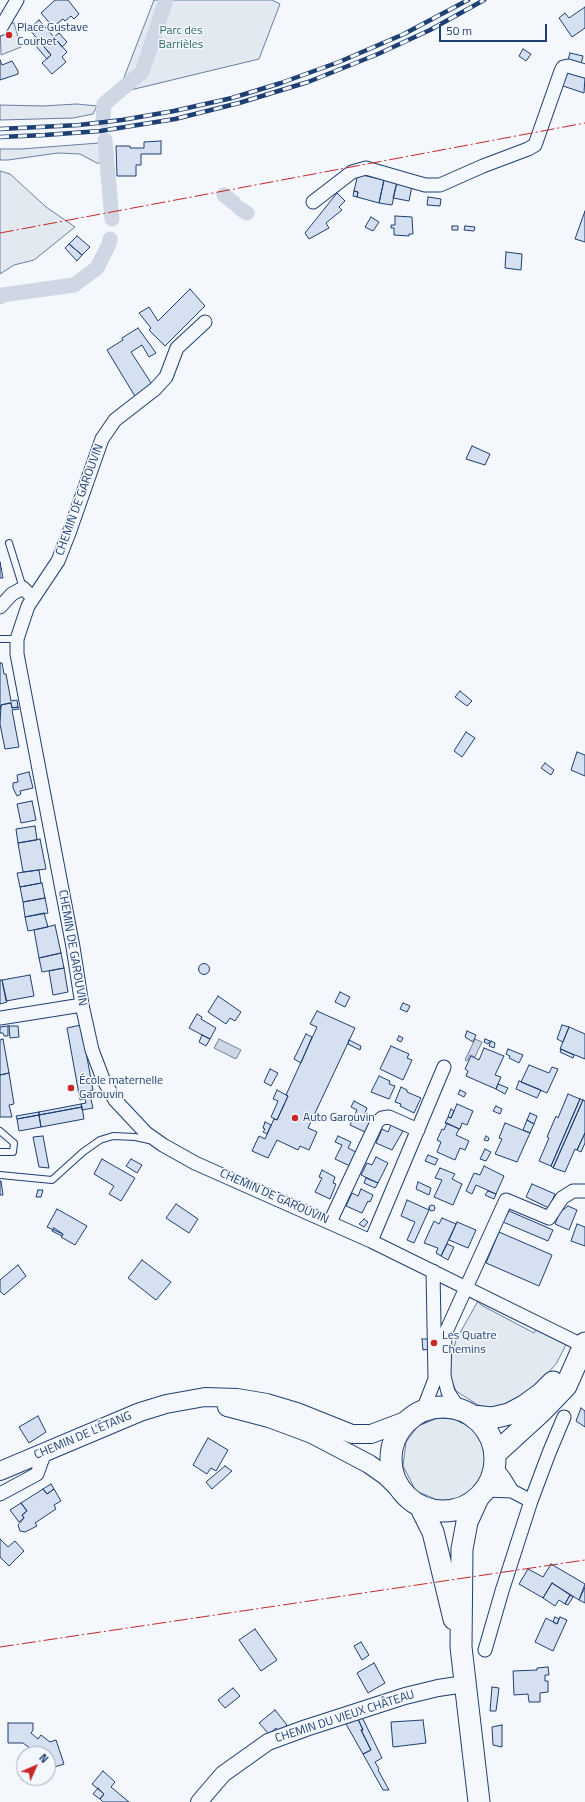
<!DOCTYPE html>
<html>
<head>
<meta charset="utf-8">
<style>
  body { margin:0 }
  #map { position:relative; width:585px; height:1802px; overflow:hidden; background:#f4f7fb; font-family:"Titillium Web",sans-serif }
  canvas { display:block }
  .north { position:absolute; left:16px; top:1746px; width:40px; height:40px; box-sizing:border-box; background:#f4f7fb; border:1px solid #9eadc5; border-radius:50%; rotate:45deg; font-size:11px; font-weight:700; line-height:16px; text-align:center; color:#1d3f73 }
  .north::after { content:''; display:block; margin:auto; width:14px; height:18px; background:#c62828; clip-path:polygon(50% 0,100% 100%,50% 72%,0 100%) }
  .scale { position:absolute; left:439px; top:24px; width:108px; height:18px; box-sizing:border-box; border:2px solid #1d3f73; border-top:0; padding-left:5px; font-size:12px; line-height:14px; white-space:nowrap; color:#1d3f73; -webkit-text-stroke:3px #f4f7fb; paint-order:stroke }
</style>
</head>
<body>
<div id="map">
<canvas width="585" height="1802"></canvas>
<div class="north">N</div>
<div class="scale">50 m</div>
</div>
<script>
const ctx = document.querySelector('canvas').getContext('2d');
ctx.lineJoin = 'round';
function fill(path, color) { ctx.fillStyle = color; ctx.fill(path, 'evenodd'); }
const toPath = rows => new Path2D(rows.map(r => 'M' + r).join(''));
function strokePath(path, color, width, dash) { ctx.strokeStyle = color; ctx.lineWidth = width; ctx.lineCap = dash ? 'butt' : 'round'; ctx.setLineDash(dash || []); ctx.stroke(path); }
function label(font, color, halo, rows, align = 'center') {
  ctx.font = font + ' "Titillium Web",sans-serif'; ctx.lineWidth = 3; ctx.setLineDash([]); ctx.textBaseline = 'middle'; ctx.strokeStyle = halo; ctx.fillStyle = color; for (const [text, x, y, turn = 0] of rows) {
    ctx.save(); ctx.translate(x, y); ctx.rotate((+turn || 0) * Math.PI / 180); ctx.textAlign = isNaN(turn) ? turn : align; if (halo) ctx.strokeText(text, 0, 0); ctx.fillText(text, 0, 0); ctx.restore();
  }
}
const green = toPath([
  [154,0,272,0,280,4,259,59,118,93,154,0],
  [77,104,97,106,93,114,73,118,0,120,0,105,43,106,77,104],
  [99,143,102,163,97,163,80,154,58,153,8,160,0,160,0,149,21,149,99,143],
  [0,171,10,174,46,207,75,227,34,260,14,265,0,274,0,171],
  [478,1301,481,1305,534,1333,536,1329,567,1343,556,1364,538,1384,506,1407,495,1410,478,1405,456,1391,450,1376,449,1365,456,1340,478,1301],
  [438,1418,454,1419,470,1425,484,1444,486,1463,480,1481,464,1497,440,1501,416,1491,403,1466,406,1442,418,1426,438,1418]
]);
fill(green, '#e3e9f0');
strokePath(green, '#687fa3', 1);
const parking = toPath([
  [14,23,21,47,1,55,0,24,14,23]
]);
fill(parking, '#e3e8f0');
strokePath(parking, '#687fa3', 1);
const water = toPath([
  [219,1039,241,1050,236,1059,214,1048,219,1039],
  [475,1039,482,1042,475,1057,470,1055,467,1061,465,1060,475,1039]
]);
fill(water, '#cfd7e4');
strokePath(water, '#687fa3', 1);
strokePath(toPath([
  [103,120,104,104,142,72,166,0],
  [105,140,112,219],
  [224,195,234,203],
  [239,208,247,213],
  [0,297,2,295,74,285,97,268,109,244,110,239]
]), '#cfd7e4', 15);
const building = toPath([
  [55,0,68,0,79,14,74,19,71,16,65,21,63,19,53,27,41,13,55,0],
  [585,7,585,28,572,37,559,18,565,13,569,18,585,7],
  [39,20,67,52,62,57,66,62,52,74,42,63,51,55,29,29,39,20],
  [59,33,67,42,62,47,54,37,59,33],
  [39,41,51,55,47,59,35,45,39,41],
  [523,49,531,54,526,61,519,56,523,49],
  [570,53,583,56,581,64,568,60,570,53],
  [0,60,2,65,12,61,18,71,18,74,0,80,0,60],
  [566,71,585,77,584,93,560,85,566,71],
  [161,141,161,154,141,154,141,165,136,165,136,176,117,176,116,146,130,146,130,148,144,148,144,142,161,141],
  [358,174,384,180,379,203,357,197,358,192,354,191,358,174],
  [384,180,397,182,392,205,379,203,384,180],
  [397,182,412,186,409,201,393,198,397,182],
  [354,191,358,192,357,197,353,196,354,191],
  [337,193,345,201,339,207,342,210,326,223,329,228,309,239,305,233,337,193],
  [428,197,441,199,440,206,427,205,428,197],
  [585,211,585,242,575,239,585,211],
  [395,216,412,217,413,234,409,234,409,236,394,235,394,228,391,228,391,225,395,225,395,216],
  [371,217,379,222,373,231,365,227,371,217],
  [452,226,458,226,458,230,452,230,452,226],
  [465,226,475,227,474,231,464,230,465,226],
  [77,236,90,247,82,255,69,244,77,236],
  [69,244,82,255,77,261,65,248,69,244],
  [506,252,522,254,521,270,505,268,506,252],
  [190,289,205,306,165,346,149,330,151,328,139,313,149,307,158,321,190,289],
  [138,328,156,353,149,357,142,345,131,352,153,386,136,398,107,350,123,340,122,338,138,328],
  [472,446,490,454,485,465,466,459,472,446],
  [0,562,3,578,0,578,0,562],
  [0,663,2,663,4,674,6,674,11,701,17,700,18,707,12,708,11,703,9,703,1,705,0,710,0,663],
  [460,691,472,701,467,706,455,697,460,691],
  [11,703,12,708,18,707,19,709,12,710,19,747,5,749,0,724,1,705,11,703],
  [466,732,475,738,462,757,454,751,466,732],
  [577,752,585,755,585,776,571,770,577,752],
  [545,763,554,770,551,775,541,768,545,763],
  [29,772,33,788,20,791,21,794,17,796,13,788,13,783,18,782,17,775,29,772],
  [32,801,36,820,21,823,17,804,32,801],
  [35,826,37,840,18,843,16,829,35,826],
  [40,839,46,869,23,872,18,843,40,839],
  [39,870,41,883,20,887,17,873,39,870],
  [42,883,45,898,23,902,20,887,42,883],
  [45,898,48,913,25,917,23,902,45,898],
  [44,913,48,927,28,931,25,917,44,913],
  [55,925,61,953,39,958,34,930,55,925],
  [61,953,64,968,42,972,39,958,61,953],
  '198.5 969a5.5 5.5 0 1 1 11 0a5.5 5.5 0 1 1-11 0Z',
  [64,968,68,992,53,995,49,971,64,968],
  [30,975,34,996,6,1001,2,980,30,975],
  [0,980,2,980,7,1002,0,1004,0,980],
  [340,992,350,997,345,1007,335,1002,340,992],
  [218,996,241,1012,235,1021,230,1018,226,1024,208,1012,218,996],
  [403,1003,410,1006,407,1012,400,1009,403,1003],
  [317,1011,355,1028,308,1128,317,1132,309,1150,300,1146,298,1150,277,1140,268,1158,252,1151,259,1136,265,1139,274,1119,277,1120,288,1096,286,1095,317,1027,310,1024,317,1011],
  [197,1014,202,1017,201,1019,216,1028,210,1039,189,1028,197,1014],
  [81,1025,93,1090,89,1091,93,1108,82,1110,81,1104,86,1103,85,1099,80,1100,67,1028,81,1025],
  [562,1025,569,1027,563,1042,557,1039,562,1025],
  [8,1026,8,1036,4,1036,3,1033,0,1033,0,1027,8,1026],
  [9,1026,18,1026,19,1037,10,1038,9,1026],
  [569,1027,585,1034,585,1059,560,1049,569,1027],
  [467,1031,476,1035,473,1042,465,1037,467,1031],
  [306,1034,312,1037,301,1063,294,1059,306,1034],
  [202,1035,210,1039,206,1046,199,1042,202,1035],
  [399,1036,403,1038,401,1042,397,1040,399,1036],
  [3,1039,9,1073,0,1075,0,1040,3,1039],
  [485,1039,490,1041,488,1044,484,1042,485,1039],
  [349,1040,361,1046,360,1050,348,1044,349,1040],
  [491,1041,495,1043,494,1048,489,1046,491,1041],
  [391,1046,409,1054,407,1058,412,1060,403,1080,380,1069,391,1046],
  [484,1048,504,1056,495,1075,501,1077,496,1089,466,1076,468,1071,465,1069,471,1056,479,1060,484,1048],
  [508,1049,523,1055,519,1063,509,1058,510,1056,506,1054,508,1049],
  [561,1049,574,1055,573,1058,560,1052,561,1049],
  [529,1065,549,1073,552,1067,558,1069,547,1093,521,1082,529,1065],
  [270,1069,278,1073,271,1086,264,1082,270,1069],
  [9,1073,14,1104,9,1105,12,1117,0,1117,0,1075,9,1073],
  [379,1076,390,1081,389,1084,395,1086,389,1099,371,1092,379,1076],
  [519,1081,541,1090,537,1098,516,1089,519,1081],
  [498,1084,508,1088,505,1094,496,1089,498,1084],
  [401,1087,407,1090,407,1092,421,1098,414,1113,400,1106,401,1104,395,1102,401,1087],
  [277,1090,288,1096,277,1120,271,1117,278,1101,273,1099,277,1090],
  [460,1090,466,1093,464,1097,458,1094,460,1090],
  [568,1094,580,1099,551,1166,539,1161,549,1138,547,1137,556,1116,558,1118,568,1094],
  [580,1099,583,1100,553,1168,551,1166,580,1099],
  [583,1100,585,1101,585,1133,577,1150,575,1149,565,1172,553,1168,583,1100],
  [354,1101,367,1108,365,1113,373,1117,365,1132,350,1125,357,1110,351,1107,354,1101],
  [81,1104,82,1107,39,1115,39,1112,81,1104],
  [457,1104,473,1111,467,1125,462,1123,460,1129,445,1123,448,1117,451,1118,457,1104],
  [496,1106,502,1109,500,1114,493,1111,496,1106],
  [82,1107,84,1119,41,1127,39,1115,82,1107],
  [451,1109,454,1111,451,1118,448,1117,451,1109],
  [39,1112,39,1115,17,1119,16,1116,39,1112],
  [530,1113,537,1116,534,1124,527,1120,530,1113],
  [39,1115,41,1127,19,1131,17,1119,39,1115],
  [527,1120,534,1124,530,1133,523,1130,527,1120],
  [265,1122,271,1125,267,1134,263,1132,265,1129,263,1128,265,1122],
  [447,1123,459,1129,456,1135,469,1141,465,1150,460,1148,455,1160,437,1152,441,1142,437,1140,442,1129,444,1130,447,1123],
  [505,1123,530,1133,517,1162,495,1154,502,1139,499,1138,505,1123],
  [391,1125,403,1131,392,1150,376,1143,382,1129,388,1132,391,1125],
  [585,1133,585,1143,581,1152,577,1150,585,1133],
  [43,1136,49,1168,39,1167,33,1137,43,1136],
  [338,1136,351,1142,348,1148,356,1152,350,1166,335,1159,342,1145,335,1142,338,1136],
  [486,1136,489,1138,488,1141,484,1140,486,1136],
  [485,1149,491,1152,486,1161,480,1159,485,1149],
  [428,1155,438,1159,435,1165,425,1161,428,1155],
  [376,1157,388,1163,378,1183,361,1175,367,1163,372,1165,376,1157],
  [102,1159,135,1178,121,1201,109,1194,114,1186,94,1174,102,1159],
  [131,1159,142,1165,137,1173,126,1166,131,1159],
  [484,1166,504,1176,496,1194,476,1185,472,1194,466,1191,474,1173,480,1175,484,1166],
  [440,1168,455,1174,452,1179,462,1184,453,1205,434,1197,442,1180,435,1178,440,1168],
  [322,1170,335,1177,333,1183,336,1184,330,1199,315,1192,322,1178,319,1177,322,1170],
  [366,1178,378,1183,375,1188,364,1183,366,1178],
  [0,1181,1,1181,3,1195,0,1195,0,1181],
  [418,1182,431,1188,429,1195,416,1189,418,1182],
  [532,1184,555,1194,549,1208,526,1197,532,1184],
  [361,1189,373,1195,370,1202,368,1201,362,1213,346,1206,352,1193,358,1196,361,1189],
  [38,1190,43,1190,41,1197,36,1197,38,1190],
  [488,1191,496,1194,494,1199,485,1195,488,1191],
  [407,1200,429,1210,414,1243,407,1240,415,1222,401,1216,407,1200],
  [176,1204,198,1219,189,1233,166,1218,176,1204],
  '429 1208a3 3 0 1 1 6 0a3 3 0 1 1-6 0Z',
  [568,1206,577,1210,569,1230,555,1224,560,1212,568,1206],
  [57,1209,87,1226,75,1245,61,1237,63,1234,47,1227,57,1209],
  [509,1211,553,1230,548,1241,503,1222,509,1211],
  [442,1218,456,1224,441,1256,436,1253,438,1248,424,1243,434,1221,439,1224,442,1218],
  [364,1219,368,1222,364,1227,359,1224,364,1219],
  [457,1222,476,1230,468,1248,449,1240,457,1222],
  [577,1224,585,1227,585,1246,571,1241,577,1224],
  [54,1228,63,1234,62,1236,52,1231,54,1228],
  [499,1232,552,1255,539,1286,486,1263,499,1232],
  [447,1244,454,1247,448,1260,441,1256,447,1244],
  [142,1260,171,1282,156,1300,128,1278,142,1260],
  [18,1265,26,1276,4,1295,0,1291,0,1280,18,1265],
  [422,1339,428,1339,429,1349,423,1350,422,1339],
  [581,1408,585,1411,585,1427,576,1421,581,1408],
  [38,1416,46,1432,29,1443,19,1427,38,1416],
  [208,1438,228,1450,216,1471,211,1468,207,1474,193,1465,208,1438],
  [225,1466,232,1471,212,1489,206,1482,225,1466],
  [51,1484,54,1489,47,1494,43,1489,51,1484],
  [43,1489,47,1494,54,1489,61,1501,54,1505,56,1509,35,1523,37,1526,25,1532,20,1531,18,1525,24,1518,22,1515,27,1511,21,1503,43,1489],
  [21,1503,27,1511,22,1515,24,1518,19,1522,10,1510,21,1503],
  [0,1539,8,1547,15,1541,24,1551,9,1566,0,1557,0,1539],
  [551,1564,585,1584,579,1600,552,1583,543,1598,519,1584,528,1569,543,1577,551,1564],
  [552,1583,570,1595,565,1604,559,1600,555,1606,543,1598,552,1583],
  [585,1587,585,1603,579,1600,585,1587],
  [570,1595,573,1597,568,1605,565,1604,570,1595],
  [555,1617,559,1619,557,1624,553,1622,555,1617],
  [560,1617,567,1620,553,1651,535,1642,546,1618,557,1624,560,1617],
  [255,1629,277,1660,261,1671,239,1640,255,1629],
  [361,1642,369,1655,362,1660,354,1646,361,1642],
  [374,1663,385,1683,368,1693,357,1673,374,1663],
  [548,1667,549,1675,545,1675,545,1681,548,1681,548,1692,540,1693,540,1702,529,1702,528,1694,514,1695,513,1671,537,1670,537,1668,548,1667],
  [492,1687,499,1688,496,1711,490,1711,492,1687],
  [233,1688,240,1696,225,1708,218,1700,233,1688],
  [275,1710,287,1725,279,1732,276,1728,269,1734,259,1723,275,1710],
  [362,1717,382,1758,375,1762,379,1769,378,1770,389,1790,383,1790,363,1754,371,1750,361,1730,363,1730,358,1719,362,1717],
  [358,1719,363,1730,361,1730,371,1750,363,1754,346,1724,358,1719],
  [423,1720,426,1743,393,1747,391,1722,423,1720],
  [8,1723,33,1723,33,1730,31,1733,38,1739,41,1735,50,1742,56,1740,64,1764,48,1769,48,1754,38,1754,23,1743,8,1743,8,1723],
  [502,1725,502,1747,493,1745,492,1727,502,1725],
  [103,1771,115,1782,111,1787,129,1802,103,1802,100,1799,104,1794,92,1784,103,1771],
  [98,1788,104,1794,100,1799,93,1794,98,1788]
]);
fill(building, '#d5e0f0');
strokePath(building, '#1d3f73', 1);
const service = toPath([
  [9,543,23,588],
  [0,639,17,639],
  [0,1131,14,1143,13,1152,0,1152],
  [0,1175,52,1180,83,1152,100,1140,113,1136,135,1137,149,1140]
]);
const minor = toPath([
  [0,29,17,0],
  [313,202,352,172,366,168,425,185,440,185,483,166,528,149,535,145,561,71,563,67,568,66,585,71],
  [205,322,177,348,166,377,155,389,115,420,102,439,69,533,58,561,28,606,17,639,17,654,73,947,82,1005,92,1050,103,1079,115,1100,146,1133,163,1145,195,1163,371,1241,584,1346],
  [0,607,12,594,23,588,33,598],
  [0,1018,82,1005],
  [330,1222,377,1122,382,1118,389,1117,418,1130],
  [371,1241,444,1067],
  [459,1409,448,1392,444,1376,445,1334,506,1200,549,1218,562,1198,573,1191,585,1191],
  [423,1410,435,1379,433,1271],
  [485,1490,512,1491,504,1478,495,1466],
  [512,1491,531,1501,549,1453,564,1417],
  [0,1494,37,1474,45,1452],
  [485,1650,502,1591,531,1501]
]);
const tertiary = toPath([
  [199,1802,223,1774,268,1742,306,1728,405,1696,438,1688,465,1684]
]);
const secondary = toPath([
  [227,1407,269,1418,312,1434,369,1464,386,1476,404,1494],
  [0,1471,140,1412,166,1404,205,1397,237,1398,267,1403,297,1412,352,1434,371,1434,408,1420]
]);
const primary = toPath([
  '391 1459a52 52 0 1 1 104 0a52 52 0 1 1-104 0Z',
  [473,1416,492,1418,509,1414,524,1406,542,1393,553,1382],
  [495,1454,541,1412,566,1386,585,1343],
  [478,1498,467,1522,462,1549,461,1647,479,1802],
  [420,1506,433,1532,454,1619]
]);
strokePath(service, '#1d3f73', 8);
strokePath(minor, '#1d3f73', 15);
strokePath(tertiary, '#1d3f73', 18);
strokePath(secondary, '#1d3f73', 20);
strokePath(primary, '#1d3f73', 23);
strokePath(service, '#f4f7fb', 6);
strokePath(minor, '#f4f7fb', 13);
strokePath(tertiary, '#f4f7fb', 16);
strokePath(secondary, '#f4f7fb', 18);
strokePath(primary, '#f4f7fb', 21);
const rail = toPath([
  [0,129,79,125,122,120,174,111,232,98,281,83,339,62,404,34,468,0],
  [0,137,45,135,100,131,175,119,239,103,308,82,378,54,430,30,484,0]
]);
strokePath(rail, '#1d3f73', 4.5);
strokePath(rail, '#f4f7fb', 3, [9]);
strokePath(toPath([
  [0,233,585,123],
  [0,1647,585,1560]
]), '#c62828', 1, [14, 3, 2, 3]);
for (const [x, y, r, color] of [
  [9,35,4,"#c62828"],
  [71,1088,4,"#c62828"],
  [295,1118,4,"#c62828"],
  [434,1343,4,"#c62828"]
]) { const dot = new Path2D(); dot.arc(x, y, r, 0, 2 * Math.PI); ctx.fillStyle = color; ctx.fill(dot); strokePath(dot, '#f4f7fb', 1.5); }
label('12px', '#1d3f73', '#f4f7fb', [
  ["Place Gustave",17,28],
  ["Courbet",17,42],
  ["École maternelle",79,1081],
  ["Garouvin",79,1095],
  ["Auto Garouvin",303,1118],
  ["Les Quatre",442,1336],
  ["Chemins",442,1350]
], 'left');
label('12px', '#2c6c60', '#f4f7fb', [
  ["Parc des",181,31],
  ["Barrièles",181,45]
]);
label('12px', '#1d3f73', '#f4f7fb', [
  ["CHEMIN DE GAROUVIN",80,500,-70],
  ["CHEMIN DE GAROUVIN",72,948,80],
  ["CHEMIN DE GAROUVIN",274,1197,24],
  ["CHEMIN DE L’ÉTANG",83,1436,-23],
  ["CHEMIN DU VIEUX CHÂTEAU",345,1717,-18]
]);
</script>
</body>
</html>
